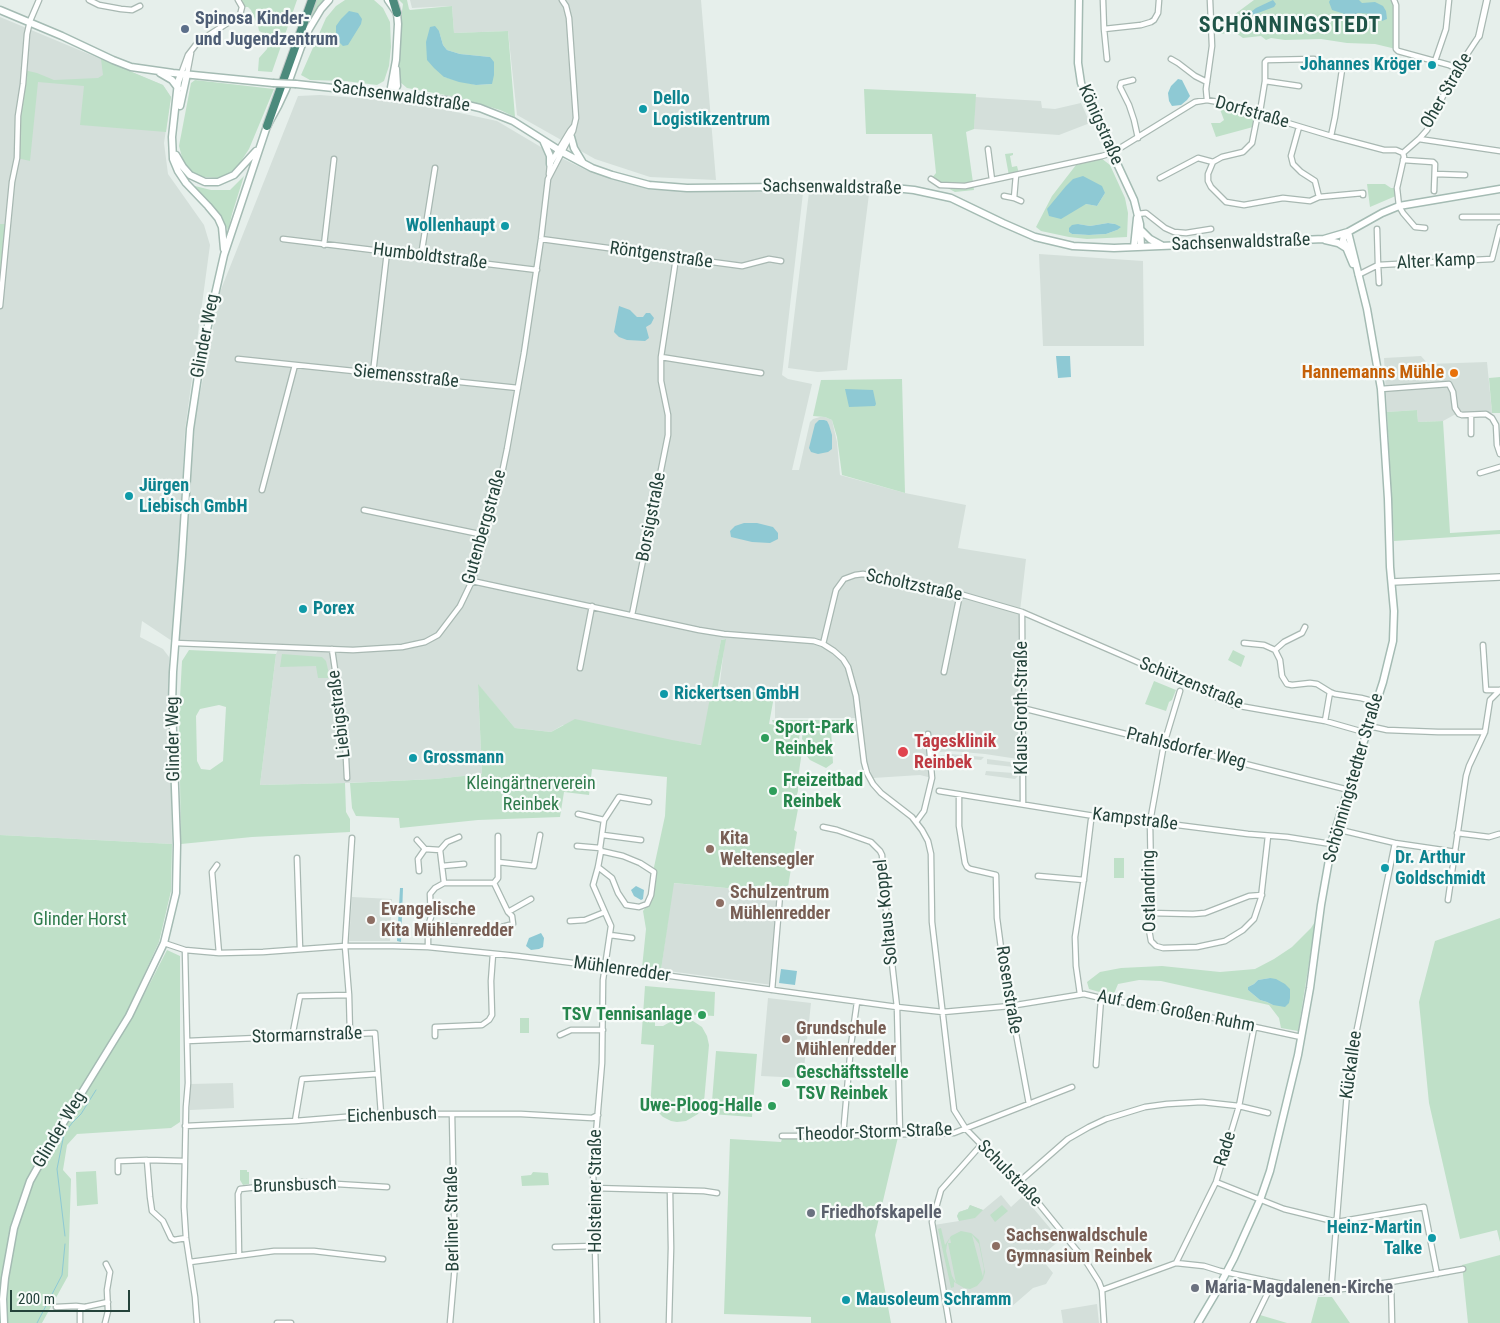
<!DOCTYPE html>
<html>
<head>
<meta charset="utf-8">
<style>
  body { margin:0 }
  #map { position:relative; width:1500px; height:1323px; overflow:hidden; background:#e6efeb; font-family:"Roboto Condensed",sans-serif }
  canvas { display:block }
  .scale { position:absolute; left:10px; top:1290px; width:120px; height:22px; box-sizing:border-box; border:2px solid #24423a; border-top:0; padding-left:6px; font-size:15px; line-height:18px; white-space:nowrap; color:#24423a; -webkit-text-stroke:4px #f7fbf9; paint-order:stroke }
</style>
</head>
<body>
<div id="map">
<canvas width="1500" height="1323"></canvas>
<div class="scale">200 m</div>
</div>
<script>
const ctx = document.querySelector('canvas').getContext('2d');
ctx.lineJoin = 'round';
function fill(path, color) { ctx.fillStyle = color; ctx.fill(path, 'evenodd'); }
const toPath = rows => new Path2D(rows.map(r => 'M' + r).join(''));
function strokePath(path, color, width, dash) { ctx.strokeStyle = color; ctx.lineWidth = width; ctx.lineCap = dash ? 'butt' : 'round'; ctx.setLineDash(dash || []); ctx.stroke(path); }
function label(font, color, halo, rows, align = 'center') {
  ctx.font = font + ' "Roboto Condensed",sans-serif'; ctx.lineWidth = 4.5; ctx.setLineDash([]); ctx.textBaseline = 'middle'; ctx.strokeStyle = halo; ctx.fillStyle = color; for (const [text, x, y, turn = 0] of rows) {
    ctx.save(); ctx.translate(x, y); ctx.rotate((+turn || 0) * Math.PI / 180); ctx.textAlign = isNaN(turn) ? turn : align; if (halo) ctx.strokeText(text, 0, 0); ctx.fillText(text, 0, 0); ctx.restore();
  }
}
fill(toPath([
  [410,0,701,0,716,180,650,177,595,159,517,115,508,31,454,33,452,6,412,8],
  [0,17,163,85,171,97,164,143,168,174,204,225,210,245,185,430,175,635,192,434,220,292,298,96,320,95,383,100,437,108,497,121,551,153,588,171,651,190,803,193,782,375,788,379,812,384,792,470,799,470,810,422,813,419,820,417,825,417,832,420,837,442,840,475,905,493,966,505,958,548,1026,559,1019,620,1018,759,985,754,951,751,930,753,932,778,920,775,873,778,866,759,858,718,775,718,775,691,749,692,719,691,725,639,721,640,702,745,563,725,551,732,515,728,478,685,482,774,435,779,345,783,260,785,276,654,279,647,175,643,142,621,140,637,163,649,169,657,172,844,0,835],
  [975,97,1041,101,1042,108,1055,109,1081,103,1090,123,1059,135,974,129],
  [809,192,869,194,847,370,818,372,788,368],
  [1039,254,1143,261,1144,346,1043,346],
  [1421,356,1428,364,1487,362,1492,413,1454,415,1443,421,1418,422,1417,410,1387,412,1384,358],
  [951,754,984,757,981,760,951,757,935,759,935,756],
  [987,759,1018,763,1018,776,1015,779,985,775,986,771,1014,773,1014,767,987,764],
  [673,883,779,893,780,896,772,985,661,970],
  [352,897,392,899,390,941,349,941],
  [768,998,811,1003,803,1078,761,1076],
  [233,1083,234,1108,190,1110,190,1084],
  [1001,1195,1011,1207,1023,1196,1060,1240,1040,1257,1053,1273,1046,1284,1033,1288,1010,1308,992,1300,973,1299,951,1302,948,1297,934,1225,959,1221,957,1216,959,1212,968,1209,970,1205,983,1210],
  [1097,1304,1099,1323,1063,1323,1061,1310]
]), '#d4dfda');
fill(toPath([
  [242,0,297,0,272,72,258,71,259,58,267,49,269,36,259,31,258,26,251,10,248,7,244,7],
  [315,0,326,0,312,17,300,40],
  [345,0,374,0,383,8,390,22,391,47,389,66,384,81,377,85,345,81,310,80,301,75,326,18,336,6],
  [399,0,407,0,409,9,410,10,452,6,454,33,508,31,515,117,500,110,456,97,407,88,400,82,399,75,401,18,403,4],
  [439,31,443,45,447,50,460,54,490,57,492,84,476,85,444,77],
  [1254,0,1392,0,1396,5,1396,49,1375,44,1347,43,1321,39,1285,40,1271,38,1266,40,1261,36,1243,38,1236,33,1214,34,1212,31],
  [101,59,163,85,171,97,166,132,80,125,84,86,38,82,30,161,17,158,24,70,37,73,54,80,98,78,103,75],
  [195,80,274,89,249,149,236,169,220,178,204,177,191,173,183,161,179,146,191,83],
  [864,89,976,94,974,129,966,132,974,190,955,192,931,179,936,173,932,134,866,134],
  [1218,104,1256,116,1253,127,1216,137,1211,123,1220,123,1224,120],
  [1013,153,1013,155,1010,156,1012,167,1017,166,1019,174,1009,176,1005,154],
  [1101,158,1110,165,1125,198,1128,213,1127,237,1087,239,1069,237,1041,231,1036,227,1052,196,1076,165],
  [1105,193,1097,206,1086,204,1047,210,1056,200],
  [1108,223,1115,224,1117,230,1106,234,1089,235,1072,234,1069,232,1078,224,1090,226],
  [244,176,232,214,228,231,221,215,195,188,195,186,211,190,230,190],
  [1367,184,1385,184,1391,188,1397,188,1398,195,1370,207],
  [0,224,9,224,4,272,0,272],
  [1500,377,1500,413,1492,413,1489,378],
  [902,379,905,493,842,475,837,437,832,420,825,417,813,416,821,380],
  [1417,410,1418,422,1443,421,1450,533,1500,530,1500,534,1394,541,1387,412],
  [726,639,717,691,749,692,775,691,769,724,800,729,799,740,803,745,798,778,798,791,796,798,798,809,794,830,797,832,788,887,779,893,674,883,661,970,642,968,646,929,643,911,653,897,655,882,654,867,665,816,667,777,592,769,589,795,564,792,560,817,478,820,400,828,399,818,356,816,352,808,350,783,435,779,482,774,478,684,515,728,551,732,575,719,672,740,701,745,721,640],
  [189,650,276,654,260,785,345,783,346,812,350,819,350,832,252,837,181,844,179,716,182,661],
  [219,705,226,707,223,761,210,770,201,769,197,761,196,716,200,709],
  [1233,650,1245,656,1241,667,1228,660],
  [282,654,322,657,326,661,330,678,318,678,316,666,280,667],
  [1154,681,1176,690,1172,700,1169,702,1166,711,1145,704],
  [772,720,852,720,852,727,831,729,833,763,826,768,810,760,806,755,807,745,802,739,803,727,773,723],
  [0,835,172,844,171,891,159,942,126,1014,54,1131,27,1180,10,1227,2,1277,0,1298],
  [1114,858,1124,858,1124,878,1114,878],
  [1500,918,1500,1242,1497,1230,1460,1239,1429,1103,1419,1002,1435,941],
  [1316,920,1298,1031,1281,1028,1279,1018,1269,1005,1161,981,1139,980,1118,984,1113,996,1089,989,1087,982,1100,972,1121,968,1162,966,1220,972,1255,969,1274,959,1292,947,1311,928],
  [1270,978,1273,1005,1267,1002,1260,1000,1248,990,1248,987,1254,984,1258,980],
  [167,950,180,956,180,1122,171,1128,77,1134,67,1145,63,1170,71,1179,68,1276,42,1323,5,1323,8,1278,17,1228,33,1183,60,1135,132,1018],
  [645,986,715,992,714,1016,667,1013,666,1022,655,1022,655,1026,663,1026,675,1019,684,1018,690,1019,702,1027,707,1036,709,1045,704,1102,698,1114,686,1121,677,1122,671,1121,663,1117,657,1111,650,1110,654,1045,641,1044],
  [520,1018,529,1018,529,1033,520,1033],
  [716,1051,757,1054,752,1117,711,1114],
  [898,1137,875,1235,891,1323,811,1323,811,1317,724,1314,730,1139,781,1142,782,1139],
  [240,1170,247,1170,247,1172,249,1172,249,1184,243,1185,240,1180],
  [96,1171,98,1204,77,1206,76,1172],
  [533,1172,548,1173,549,1185,522,1186,521,1176,531,1175],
  [970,1205,983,1210,975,1218,959,1221,957,1216,959,1212,968,1209],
  [1002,1205,1008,1211,995,1222,990,1215],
  [941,1228,945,1245,951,1236,961,1231,971,1233,979,1240,985,1272,983,1279,977,1286,970,1289,964,1288,954,1282,954,1287,951,1288,938,1229],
  [972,1235,979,1244,984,1269,983,1277],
  [950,1238,951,1243,948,1243,956,1283,952,1276,946,1251,947,1244],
  [1500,1255,1500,1323,1468,1323,1462,1265],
  [1318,1297,1332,1297,1350,1323,1311,1323],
  [1260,1315,1287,1323,1256,1323]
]), '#bfe0c8');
fill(toPath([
  [1273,0,1276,4,1274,7,1250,16,1247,15,1256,8],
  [1330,0,1359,0,1362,3,1375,2,1383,6,1386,11,1387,19,1382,21,1380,17,1373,14,1358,13,1351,16,1332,10,1329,2],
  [349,11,358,13,362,19,361,24,348,45,343,46,338,41,336,36,336,26,341,19],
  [435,26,439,31,443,45,447,50,460,54,490,57,494,62,494,75,492,84,476,85,459,82,444,77,434,68,427,60,426,42,430,27],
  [1178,79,1182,80,1190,96,1187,100,1181,105,1172,106,1169,101,1168,93,1171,86],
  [1083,176,1102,186,1105,193,1097,206,1086,204,1061,219,1049,216,1047,209,1066,186,1073,179],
  [1108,223,1115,224,1121,227,1117,230,1106,234,1089,235,1072,234,1069,232,1069,228,1072,225,1078,224,1090,226],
  [619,306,630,310,637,317,643,317,646,313,650,313,654,318,651,324,646,327,649,338,645,341,627,340,619,337,614,332],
  [1056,356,1070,356,1071,377,1058,378],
  [845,389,873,390,876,404,875,406,849,407],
  [819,420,824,420,827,421,829,425,832,435,832,449,828,452,818,454,811,452,809,448,815,424],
  [744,523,757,523,773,527,778,533,778,539,770,543,752,542,731,537,730,531,735,526],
  [636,886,644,890,643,899,641,900,634,896,631,890],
  [400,888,403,888,401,942,397,941],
  [541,933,544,938,543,947,539,949,531,950,526,946,529,938],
  [781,969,797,971,795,985,779,983],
  [1270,978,1276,979,1285,984,1290,989,1290,998,1289,1003,1285,1007,1273,1005,1267,1002,1260,1000,1248,990,1248,987,1254,984,1258,980]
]), '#8ec9d4');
strokePath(toPath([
  [65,1236,57,1169,64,1134,72,1123,81,1114,96,1090],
  [37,1323,62,1275,65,1244]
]), '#8ec9d4', 1);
const minor = toPath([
  [89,0,99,5,121,9,132,10,140,6],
  [1103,0,1104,29,1141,25,1151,22,1154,20,1158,13,1159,0],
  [1394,0,1396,5,1396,49,1398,51,1449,65,1457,69],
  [1104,29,1107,59],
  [1171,59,1178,63,1195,76,1207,82],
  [1435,61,1446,29,1449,0],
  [181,74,188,55,198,42,240,15,242,7,238,0],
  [187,74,191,53],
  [1133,80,1121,83,1120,87,1129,105,1134,120,1138,138],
  [1265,81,1299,86],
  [1207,100,1206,89,1212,46,1210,0],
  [1299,127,1291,156,1293,164,1301,172,1315,181,1319,197,1310,201,1283,198,1244,205,1226,202,1211,187,1208,181,1208,174,1213,162,1222,157,1243,152,1252,143,1257,118,1260,112,1265,81,1265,62,1267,60,1314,59],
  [1331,136,1335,117,1343,63,1366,64],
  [1419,139,1500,151],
  [988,149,992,180],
  [1403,153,1419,139,1427,130,1452,77,1479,36],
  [1403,153,1404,157,1397,188,1399,206,1403,213,1415,227,1425,228],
  [1403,160,1433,162,1435,164,1434,191],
  [549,174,550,164,570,131,574,126],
  [1435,174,1465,175],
  [1016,175,1014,198,1021,201],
  [1160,178,1198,158,1213,162],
  [931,179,940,185,965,186,1102,156,1112,153,1195,102,1207,100,1218,102,1331,136,1384,150,1396,150,1403,153],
  [1004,196,1014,198],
  [1319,197,1363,193,1363,195],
  [1137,214,1146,213,1165,228,1174,232,1186,233,1211,229],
  [1462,217,1500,217],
  [283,239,537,270],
  [541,239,742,266,769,259,781,261],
  [324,245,334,159],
  [421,256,435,168],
  [1358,275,1378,265,1377,229],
  [1379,283,1378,265,1492,259,1500,227],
  [0,306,12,182,17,158,18,116,23,84,27,34,30,21,39,0],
  [661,357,761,373],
  [238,359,518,388],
  [373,373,387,252],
  [1381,389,1449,384,1453,392,1455,408,1459,414,1462,415,1486,414,1492,418,1496,425,1497,445,1500,454],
  [1471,434,1471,415],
  [1480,473,1500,467],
  [262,490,295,365],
  [364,510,484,535],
  [472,581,699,630,724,634,814,641,823,644,834,651,843,659,848,667,856,696,864,762,867,773,873,784,881,793,912,817,922,830,928,841,931,854,932,922,954,1110,966,1129,1040,1205,1087,1263,1099,1282,1102,1290,1104,1323],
  [1022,612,1023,804],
  [632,615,668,435,668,415,661,381,661,357,676,258],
  [175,643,353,650,402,647,425,642,438,635,460,606,472,581,475,572,501,478,507,449,524,353,541,239,548,179,573,131,576,118,569,18,566,6,562,0],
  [1244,643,1264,645,1275,650,1280,660,1282,676,1287,684,1292,685,1310,683,1317,684,1330,692,1335,694,1361,698,1376,702],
  [823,644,836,590,844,579,855,575,863,574,960,594,1022,612,1126,657,1234,705,1325,721,1367,733],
  [1483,645,1486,690,1499,690],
  [332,649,345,738,347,778],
  [1275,650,1284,642,1302,633,1305,627],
  [580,668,592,606],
  [944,672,960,594],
  [1180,691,1164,744,1150,822,1151,880,1148,924,1151,941,1156,946,1163,948,1197,947,1225,941,1243,930,1254,919,1261,898,1268,836],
  [1022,708,1349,790],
  [1325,721,1330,692],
  [1369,726,1387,730,1438,732,1485,732],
  [939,791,1094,816,1099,815,1248,834,1287,837,1331,844],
  [959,795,959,826,965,863,967,867,970,869,996,875,997,918,1003,963,1029,1104],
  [578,814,604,820],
  [916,822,924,811,932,778,928,734],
  [823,827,837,830,871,842,880,851,882,855,885,901,897,1007,900,1134],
  [1336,829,1395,843,1456,852],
  [1457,833,1489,837,1499,834],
  [603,835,641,840],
  [417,840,425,849,418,859,419,871],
  [577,846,600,848],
  [425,849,440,850,444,883],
  [440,850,447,842,459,837],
  [297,858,300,949],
  [498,862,534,866,540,835],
  [217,865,212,872,219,953],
  [442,866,464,864],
  [598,867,612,878,618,893,626,905,639,907,647,904,651,895,654,872,640,863,623,856,601,851],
  [1038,876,1084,880],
  [1448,900,1466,776,1469,766,1485,732,1490,700,1500,690],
  [508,912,531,899],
  [1149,913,1193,914,1205,913,1249,896,1262,895],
  [570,921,585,920,605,912],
  [428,926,456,927],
  [473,929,491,930,513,924,512,916,508,912,494,883],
  [610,935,632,938],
  [164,943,185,950,219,953,263,952,345,946,393,946,428,947,517,956,605,967,897,1007,943,1012,1010,1006,1084,994,1109,1000,1181,1011,1301,1037],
  [428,947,428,926,431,917,430,894,435,888,444,883,494,883,498,878,498,836],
  [185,950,188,1083,186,1107,184,1207,186,1238,195,1297,197,1323],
  [772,990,780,895],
  [1080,994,1076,966,1075,937,1084,878,1091,820,1094,816],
  [350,1034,349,995,345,946,352,838],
  [560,1035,571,1030,603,1030],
  [435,1036,435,1027,482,1025,489,1020,492,1015,491,981,493,954],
  [292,1037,300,996,349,995],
  [187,1041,375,1033,381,1114],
  [1096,1065,1101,999],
  [295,1121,302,1079,377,1074],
  [185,1126,295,1121,381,1114,521,1114,592,1118,598,1115],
  [782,1136,832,1136,954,1133,1072,1087],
  [843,1136,851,1045,857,1002],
  [184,1161,147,1160,150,1197,152,1211,163,1221,171,1238,174,1240,186,1238],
  [118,1172,118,1161,147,1160],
  [1019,1182,1068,1139,1089,1127,1106,1119,1145,1107,1167,1104,1202,1102,1239,1106,1268,1113],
  [1216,1182,1284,1209,1337,1222,1424,1207,1437,1274],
  [593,1188,704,1191,717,1193],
  [555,1247,595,1246],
  [239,1255,238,1194,240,1189,303,1182,387,1187],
  [190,1262,274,1251,314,1251,383,1259],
  [1176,1263,1216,1182,1239,1106,1254,1028],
  [1391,1282,1392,1323],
  [1102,1290,1176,1263,1204,1266,1220,1271,1321,1292,1391,1282,1463,1269],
  [1331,1291,1349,1068,1395,843],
  [56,1307,76,1306,85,1307,108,1302],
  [80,1323,80,1310,85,1307],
  [105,1323,108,1311,107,1290,110,1272,106,1264],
  [277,1323,291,1323],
  [450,1323,455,1265,452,1114],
  [597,1323,593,1169,602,1063,603,980,611,926,593,885,598,867,601,851,600,848,604,820,619,797,649,802],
  [669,1323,671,1248,670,1191],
  [949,1323,932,1222,941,1190,981,1145],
  [1253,1323,1273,1282]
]);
const tertiary = toPath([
  [1479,36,1487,0],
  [1392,582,1500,577]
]);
const secondary = toPath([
  [388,0,397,13,398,24,396,60,390,93],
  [1079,0,1078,63,1081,83,1087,99,1134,200,1140,224,1141,247],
  [0,10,62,36,113,60,131,67,173,73,273,83],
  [160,73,172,80,178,88],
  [181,74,178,82,172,137,173,159,178,171,186,183,208,206,218,218,222,227,224,249],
  [296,84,446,100,480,108,513,121,562,152,592,168,612,175,649,185,687,188,874,186,914,190,951,198,1003,223,1035,237,1073,246,1114,248,1324,239,1348,232,1382,213,1399,206,1500,189],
  [390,93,394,91,397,86,396,69],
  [180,106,187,74],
  [571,137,574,148,583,163],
  [543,140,550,156,550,164],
  [176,155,183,167,190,175,205,182,218,182,234,175,256,151],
  [1141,230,1150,239,1161,245],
  [1345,233,1343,240,1353,264],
  [1325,240,1338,243,1346,248],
  [1134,247,1137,218],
  [4,1323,3,1299,5,1278,14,1228,30,1181,57,1133,129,1016,164,943,176,893,177,844,172,704,173,672,182,555,190,429,201,356,224,255,267,126,278,106,286,89,301,47,309,29,321,9,329,0],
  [1198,1323,1214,1296,1234,1258,1260,1200,1270,1171,1298,1055,1310,988,1321,905,1333,837,1383,682,1393,641,1394,611,1390,567,1388,499,1381,389,1367,309,1348,232]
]);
const trunk = toPath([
  [393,0,397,13],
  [267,126,312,0]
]);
strokePath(minor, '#a8b8b2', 7);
strokePath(tertiary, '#a8b8b2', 8);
strokePath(secondary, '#a4bbb3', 9);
strokePath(trunk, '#c2cac8', 10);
strokePath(minor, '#fff', 4.5);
strokePath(tertiary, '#fff', 5.5);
strokePath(secondary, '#fff', 6);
strokePath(trunk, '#4c8a7c', 8);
const secondaryBridge = toPath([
  [273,83,296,84]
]);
strokePath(secondaryBridge, '#a4bbb3', 9, []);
strokePath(secondaryBridge, '#fff', 6);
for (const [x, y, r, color] of [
  [185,29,5,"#5c6f8a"],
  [1432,65,5,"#0f9aa8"],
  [643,109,5,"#0f9aa8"],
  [505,226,5,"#0f9aa8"],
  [1454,373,5,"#e8710a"],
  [129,496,5,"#0f9aa8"],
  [303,609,5,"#0f9aa8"],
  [664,694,5,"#0f9aa8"],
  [765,738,5,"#2e9e5b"],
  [903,752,6,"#e0444e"],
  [413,758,5,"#0f9aa8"],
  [773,791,5,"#2e9e5b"],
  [710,849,5,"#8d6e63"],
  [1385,868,5,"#0f9aa8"],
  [720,903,5,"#8d6e63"],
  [371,920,5,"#8d6e63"],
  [702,1015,5,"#2e9e5b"],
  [786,1039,5,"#8d6e63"],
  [786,1083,5,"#2e9e5b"],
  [772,1106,5,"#2e9e5b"],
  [811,1213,5,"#6b7280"],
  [1432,1238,5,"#0f9aa8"],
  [996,1246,5,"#8d6e63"],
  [1195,1288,5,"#6b7280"],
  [846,1300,5,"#0f9aa8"]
]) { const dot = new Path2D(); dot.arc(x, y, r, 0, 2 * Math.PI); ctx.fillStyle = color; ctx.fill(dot); strokePath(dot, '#f7fbf9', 2); }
label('bold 18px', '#4e5e75', '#f7fbf9', [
  ["Spinosa Kinder-",195,19],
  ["und Jugendzentrum",195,40]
], 'left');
label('bold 18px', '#0d838f', '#f7fbf9', [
  ["Johannes Kröger",1422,65,"right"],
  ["Dello",653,99],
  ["Logistikzentrum",653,120],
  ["Wollenhaupt",495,226,"right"],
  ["Jürgen",139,486],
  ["Liebisch GmbH",139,507],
  ["Porex",313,609],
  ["Rickertsen GmbH",674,694],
  ["Grossmann",423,758],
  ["Dr. Arthur",1395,858],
  ["Goldschmidt",1395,879],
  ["Heinz-Martin",1422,1228,"right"],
  ["Talke",1422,1249,"right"],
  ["Mausoleum Schramm",856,1300]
], 'left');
label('18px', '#24423a', '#f7fbf9', [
  ["Oher Straße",1447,91,-60],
  ["Sachsenwaldstraße",401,97,8],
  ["Dorfstraße",1252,113,16],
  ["Königstraße",1100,125,66],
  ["Sachsenwaldstraße",832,188,1],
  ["Sachsenwaldstraße",1241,243,-2],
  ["Röntgenstraße",661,256,8],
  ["Humboldtstraße",430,257,7],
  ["Alter Kamp",1436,262,-3],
  ["Glinder Weg",206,336,-79],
  ["Siemensstraße",406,377,6],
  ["Borsigstraße",652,517,-79],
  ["Gutenbergstraße",485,527,-74],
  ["Scholtzstraße",914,586,12],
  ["Schützenstraße",1191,684,22],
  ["Klaus-Groth-Straße",1022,708,-90],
  ["Liebigstraße",340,714,-97],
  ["Glinder Weg",174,739,-91],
  ["Prahlsdorfer Weg",1186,749,14],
  ["Schönningstedter Straße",1354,778,-74],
  ["Kampstraße",1135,820,7],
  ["Ostlandring",1150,891,-91],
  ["Soltaus Koppel",887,912,-96],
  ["Mühlenredder",622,970,8],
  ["Rosenstraße",1008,990,81],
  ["Auf dem Großen Ruhm",1176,1012,11],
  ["Stormarnstraße",307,1036,-2],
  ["Kückallee",1352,1065,-82],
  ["Eichenbusch",392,1116,-2],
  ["Glinder Weg",60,1130,-59],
  ["Theodor-Storm-Straße",874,1133,-2],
  ["Rade",1226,1149,-73],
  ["Schulstraße",1009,1174,46],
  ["Brunsbusch",295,1186,-2],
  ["Holsteiner Straße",596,1191,-90],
  ["Berliner Straße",453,1219,-91]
]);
label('bold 18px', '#c56008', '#f7fbf9', [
  ["Hannemanns Mühle",1444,373]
], 'right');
label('bold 18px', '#27864d', '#f7fbf9', [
  ["Sport-Park",775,728],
  ["Reinbek",775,749],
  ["Freizeitbad",783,781],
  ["Reinbek",783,802],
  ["TSV Tennisanlage",692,1015,"right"],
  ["Geschäftsstelle",796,1073],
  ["TSV Reinbek",796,1094],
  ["Uwe-Ploog-Halle",762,1106,"right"]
], 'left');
label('bold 18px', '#be3a42', '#f7fbf9', [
  ["Tagesklinik",914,742],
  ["Reinbek",914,763]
], 'left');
label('18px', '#2d7a4b', '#f7fbf9', [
  ["Kleingärtnerverein",531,784],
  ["Reinbek",531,805],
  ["Glinder Horst",80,920]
]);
label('bold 18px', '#785e54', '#f7fbf9', [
  ["Kita",720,839],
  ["Weltensegler",720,860],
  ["Schulzentrum",730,893],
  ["Mühlenredder",730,914],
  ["Evangelische",381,910],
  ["Kita Mühlenredder",381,931],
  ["Grundschule",796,1029],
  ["Mühlenredder",796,1050],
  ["Sachsenwaldschule",1006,1236],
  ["Gymnasium Reinbek",1006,1257]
], 'left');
label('bold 18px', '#5b616d', '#f7fbf9', [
  ["Friedhofskapelle",821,1213],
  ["Maria-Magdalenen-Kirche",1205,1288]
], 'left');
ctx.letterSpacing = '1px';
label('bold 22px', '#1f5548', '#f7fbf9', [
  ["SCHÖNNINGSTEDT",1290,26]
]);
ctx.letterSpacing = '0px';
</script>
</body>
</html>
